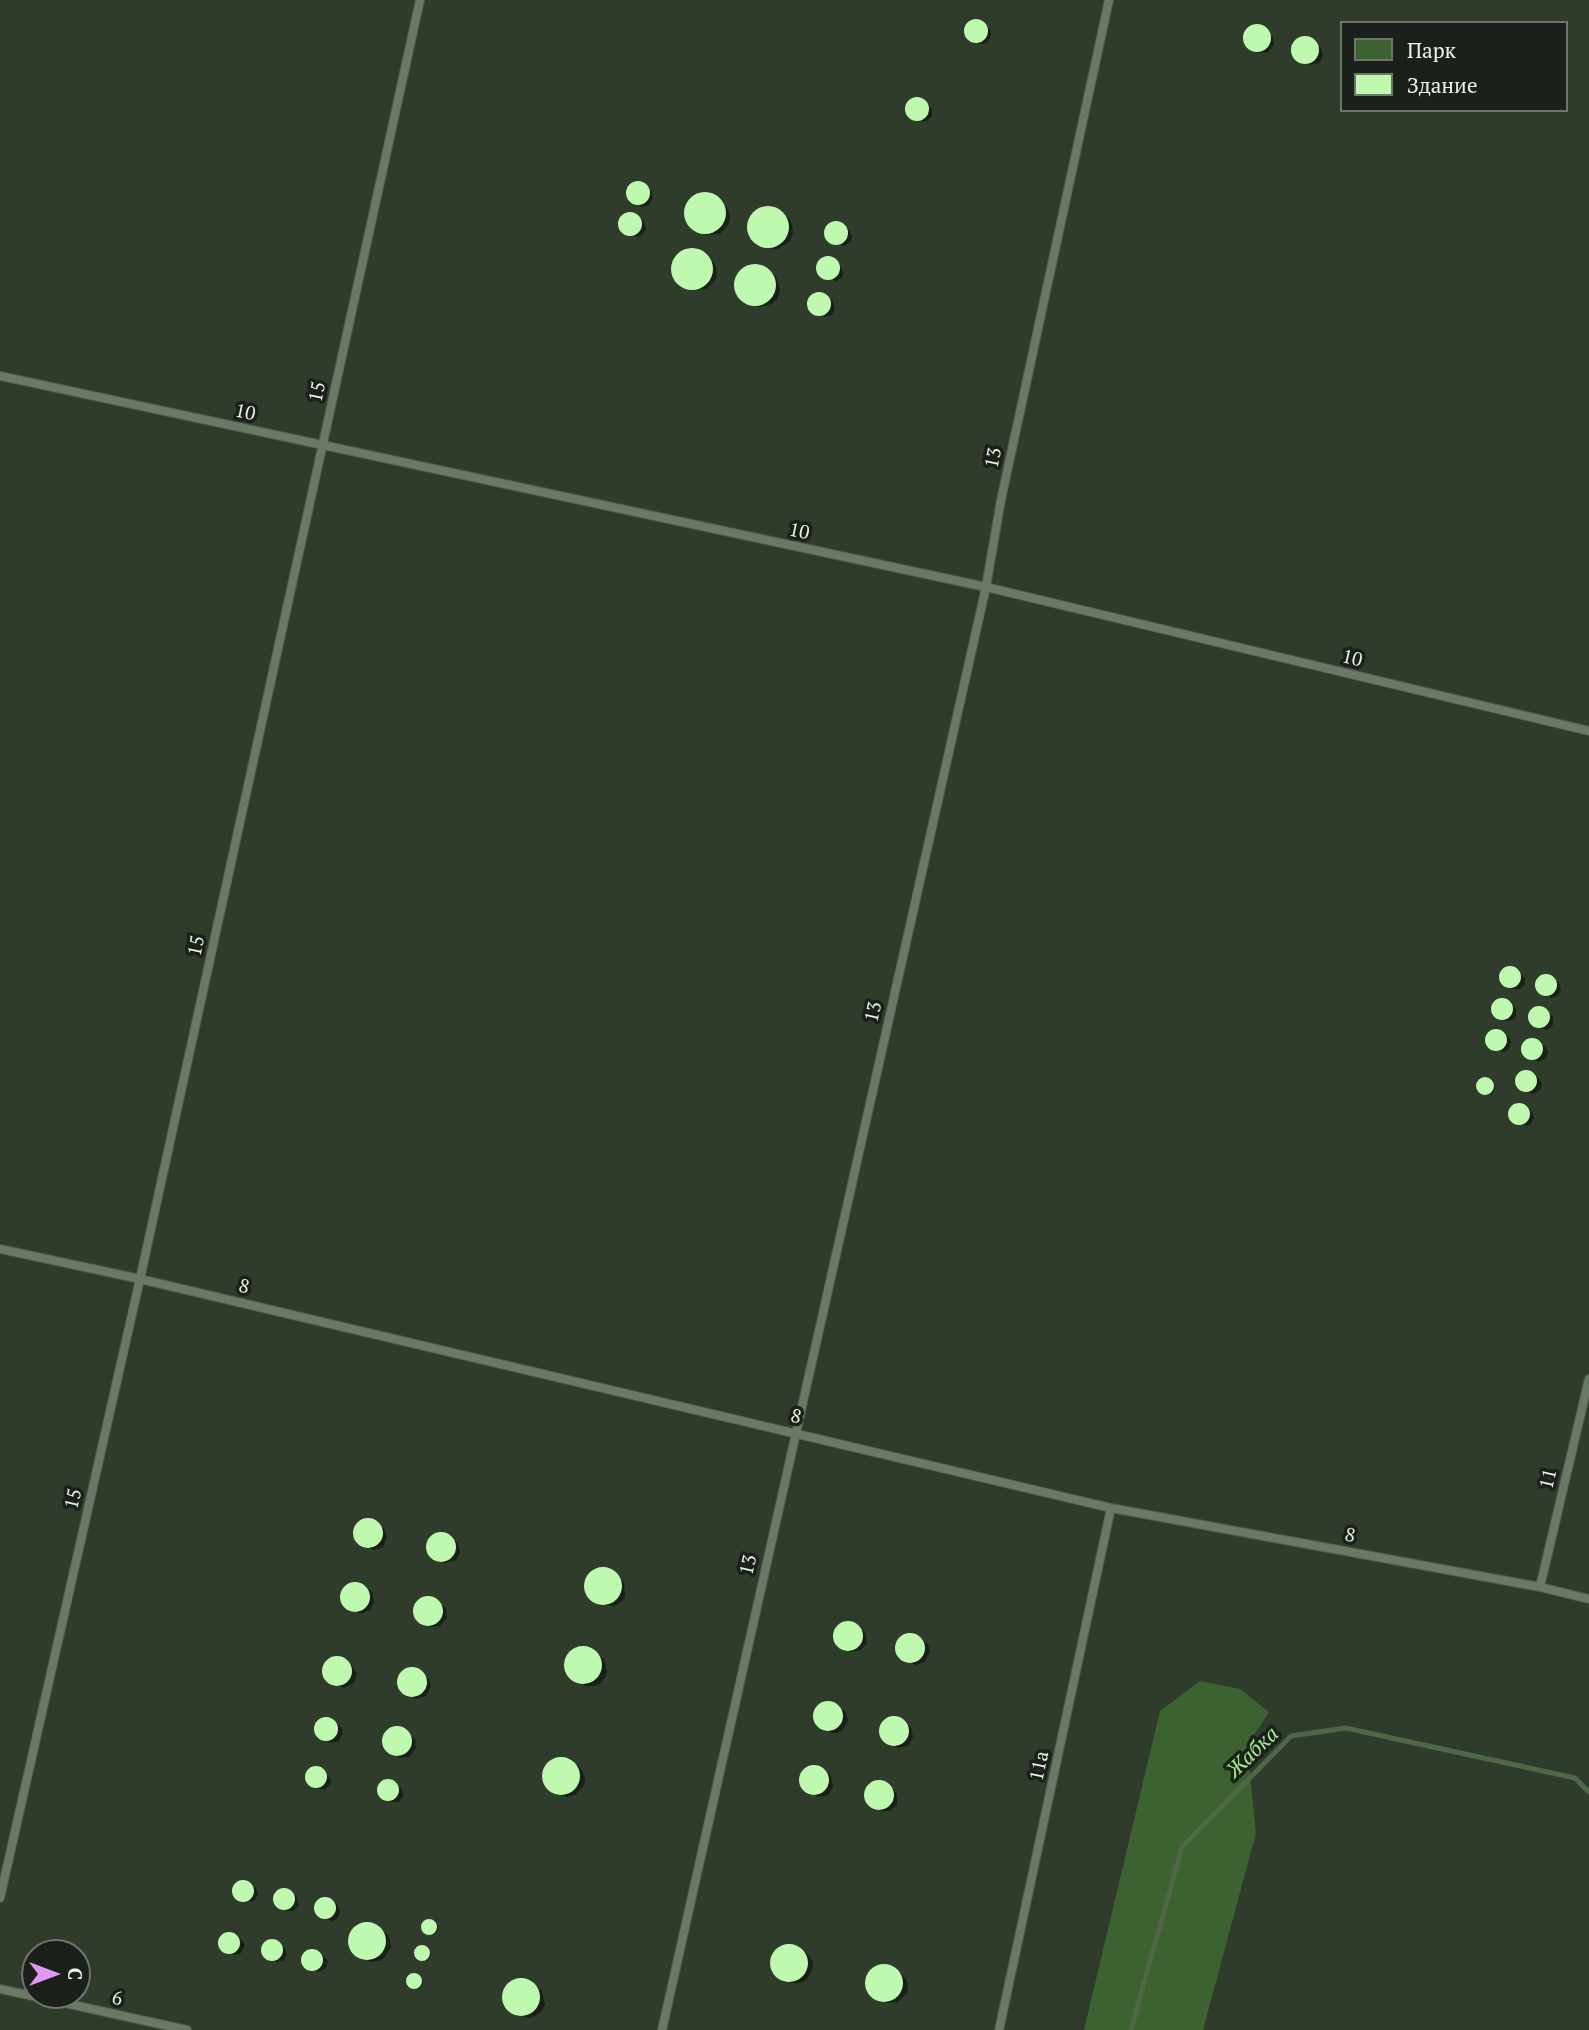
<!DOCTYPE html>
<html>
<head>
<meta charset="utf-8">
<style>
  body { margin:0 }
  #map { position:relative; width:1589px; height:2030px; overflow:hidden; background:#2f3c2c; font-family:"PT Serif",serif }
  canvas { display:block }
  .legend { position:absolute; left:1340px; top:21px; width:228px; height:91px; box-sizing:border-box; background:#1b211a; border:2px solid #6e756d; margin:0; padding:9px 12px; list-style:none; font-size:21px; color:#ebf3e9 }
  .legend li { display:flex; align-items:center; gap:14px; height:35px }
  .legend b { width:35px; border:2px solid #6e756d }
  .north { position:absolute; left:21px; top:1939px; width:70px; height:70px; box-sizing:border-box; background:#1b211a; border:2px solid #6e756d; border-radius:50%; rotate:90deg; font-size:19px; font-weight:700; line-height:28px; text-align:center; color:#ebf3e9 }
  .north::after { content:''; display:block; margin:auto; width:24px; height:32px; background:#de98f2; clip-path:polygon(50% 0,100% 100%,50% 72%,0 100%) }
</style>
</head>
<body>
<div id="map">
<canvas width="1589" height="2030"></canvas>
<ul class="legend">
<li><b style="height:19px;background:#3c6231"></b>Парк</li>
<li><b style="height:19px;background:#bff9af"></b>Здание</li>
</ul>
<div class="north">С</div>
</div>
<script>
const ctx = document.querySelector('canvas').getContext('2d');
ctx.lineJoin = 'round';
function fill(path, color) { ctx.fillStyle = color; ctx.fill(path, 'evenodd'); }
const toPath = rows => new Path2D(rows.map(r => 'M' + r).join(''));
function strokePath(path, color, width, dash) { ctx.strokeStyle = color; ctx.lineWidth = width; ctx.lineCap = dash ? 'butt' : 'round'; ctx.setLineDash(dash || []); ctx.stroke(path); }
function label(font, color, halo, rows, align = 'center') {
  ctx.font = font + ' "PT Serif",serif'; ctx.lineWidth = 7; ctx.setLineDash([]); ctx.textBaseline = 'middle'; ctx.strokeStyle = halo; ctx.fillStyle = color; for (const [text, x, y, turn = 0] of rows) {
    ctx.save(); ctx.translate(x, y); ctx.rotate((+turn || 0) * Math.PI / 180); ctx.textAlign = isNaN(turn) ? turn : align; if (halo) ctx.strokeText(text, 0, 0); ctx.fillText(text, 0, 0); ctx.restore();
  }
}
fill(toPath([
  [1200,1681,1240,1689,1269,1712,1247,1746,1256,1833,1203,2030,1084,2030,1160,1711]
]), '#3c6231');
fill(toPath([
  [972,22,978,22,990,29,991,36,987,43,979,44,967,36,966,29],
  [1260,27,1273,37,1274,45,1268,52,1258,53,1247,45,1245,36,1250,29],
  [1306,39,1321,48,1323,56,1319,63,1309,65,1295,56,1294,48,1298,41],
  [914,99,921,99,932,109,932,116,927,121,920,121,909,114,908,105],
  [638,184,651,191,653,198,649,205,642,207,629,198,628,191,632,185],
  [702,195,717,198,728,209,730,217,729,224,720,234,706,235,689,223,686,214,687,207,695,197],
  [770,208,789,218,792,224,793,233,790,241,778,249,772,249,759,243,750,232,749,225,756,212,762,209],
  [631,214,644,221,646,229,643,234,637,237,623,231,620,224,624,216],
  [835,224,849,230,852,237,850,242,844,246,831,241,827,235,829,227],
  [691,250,705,254,715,264,717,273,716,279,707,289,693,290,679,282,675,276,674,262,680,254],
  [826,259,840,265,843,272,842,278,836,281,822,276,818,270,821,262],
  [757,266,771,272,777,278,780,291,777,299,772,304,759,307,740,296,737,288,740,274,745,269],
  [820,294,833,301,835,309,832,315,824,317,811,309,810,300,814,296],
  [1513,968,1525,978,1525,984,1520,989,1512,989,1502,981,1501,975,1506,969],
  [1547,976,1559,982,1561,990,1558,995,1552,998,1539,992,1537,985,1539,979],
  [1504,1000,1516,1008,1516,1016,1513,1020,1505,1021,1494,1014,1493,1007,1497,1001],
  [1536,1008,1544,1009,1553,1017,1553,1025,1547,1030,1536,1026,1530,1019,1530,1013],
  [1495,1031,1508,1036,1511,1042,1508,1050,1504,1052,1491,1048,1486,1041,1488,1035],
  [1532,1040,1545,1046,1548,1053,1545,1059,1539,1062,1527,1057,1523,1049,1526,1043],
  [1526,1072,1539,1078,1542,1084,1540,1090,1533,1094,1520,1088,1517,1082,1519,1075],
  '1479 1087a8 8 0 1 1 16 0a8 8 0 1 1-16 0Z',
  [1518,1104,1531,1110,1534,1117,1531,1124,1525,1126,1512,1119,1510,1112,1512,1107],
  [369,1520,384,1528,387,1537,383,1547,374,1550,359,1543,354,1533,359,1523],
  [444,1534,458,1543,460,1552,456,1560,445,1563,434,1558,429,1554,428,1544,434,1535],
  [602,1568,615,1573,624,1582,625,1596,622,1601,615,1606,602,1605,589,1597,586,1591,587,1577,595,1570],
  [354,1583,370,1590,373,1594,374,1602,370,1610,361,1614,346,1606,342,1599,345,1588],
  [432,1598,446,1608,447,1618,440,1626,431,1627,417,1618,415,1608,421,1599],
  [845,1622,851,1623,865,1632,867,1643,861,1650,850,1652,836,1643,835,1633,839,1625],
  [912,1634,928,1644,930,1651,925,1662,915,1665,900,1656,897,1652,897,1645,903,1636],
  [580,1648,588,1648,604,1659,607,1672,605,1678,599,1684,594,1686,585,1686,569,1674,566,1661,569,1655],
  [335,1658,351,1664,357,1674,354,1683,344,1688,329,1682,324,1674,326,1664],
  [415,1669,429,1679,431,1686,426,1696,416,1699,401,1691,398,1681,403,1672],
  [830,1702,846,1712,848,1721,843,1730,837,1733,832,1733,818,1724,815,1714,820,1705],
  [895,1718,911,1727,913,1737,908,1746,898,1748,882,1738,881,1728,885,1721],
  [329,1719,341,1727,343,1733,339,1741,331,1743,317,1734,316,1727,320,1720],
  [401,1728,415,1739,416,1748,409,1757,400,1758,386,1748,384,1738,390,1730],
  [566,1759,578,1765,583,1772,585,1780,584,1786,575,1795,567,1797,555,1793,545,1783,544,1777,548,1764,554,1760],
  [816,1767,827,1772,831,1776,833,1787,828,1795,818,1797,804,1788,801,1779,806,1770],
  [312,1769,319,1769,330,1778,331,1783,326,1789,318,1789,307,1781,307,1774],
  [391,1781,402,1789,403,1797,399,1802,391,1802,381,1795,380,1787,383,1782],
  [878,1781,891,1786,897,1794,897,1804,891,1811,881,1811,869,1805,866,1801,867,1789,873,1783],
  [244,1882,256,1888,258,1894,255,1900,251,1902,236,1897,234,1891,236,1885],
  [287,1890,297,1897,299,1905,294,1911,287,1911,276,1904,275,1896,280,1891],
  [325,1899,337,1904,340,1911,338,1918,332,1921,320,1916,316,1910,319,1902],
  '424 1928a7 7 0 1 1 14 0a7 7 0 1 1-14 0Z',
  [369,1924,387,1934,390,1939,391,1947,384,1958,379,1961,371,1962,353,1952,350,1946,352,1933,362,1925],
  [232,1934,243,1941,245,1946,240,1954,234,1955,222,1948,221,1940,224,1935],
  [274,1941,285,1948,287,1955,283,1961,276,1962,264,1955,263,1947,267,1942],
  [791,1945,804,1951,810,1957,813,1962,812,1971,805,1981,799,1983,791,1983,785,1980,774,1971,772,1965,772,1959,780,1948],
  '417 1954a7 7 0 1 1 14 0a7 7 0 1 1-14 0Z',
  [311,1951,323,1955,328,1961,326,1968,319,1972,308,1968,304,1962,304,1955],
  [881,1965,895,1969,906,1979,908,1987,907,1993,898,2002,886,2003,869,1992,867,1981,870,1973],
  '409 1982a7 7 0 1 1 14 0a7 7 0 1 1-14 0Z',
  [521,1980,526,1980,542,1991,545,2004,543,2009,537,2015,529,2018,517,2015,506,2006,504,2000,504,1994,512,1982]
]), '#0007');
strokePath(toPath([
  [1131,2030,1182,1847,1291,1736,1346,1728,1575,1778,1589,1792]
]), '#506649', 5);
fill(toPath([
  '964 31a12 12 0 1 1 24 0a12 12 0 1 1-24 0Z',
  '1243 38a14 14 0 1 1 28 0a14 14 0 1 1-28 0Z',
  '1291 50a14 14 0 1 1 28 0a14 14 0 1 1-28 0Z',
  '905 109a12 12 0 1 1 24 0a12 12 0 1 1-24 0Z',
  '626 193a12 12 0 1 1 24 0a12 12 0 1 1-24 0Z',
  '684 213a21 21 0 1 1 42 0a21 21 0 1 1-42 0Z',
  '747 227a21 21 0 1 1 42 0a21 21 0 1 1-42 0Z',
  '618 224a12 12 0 1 1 24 0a12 12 0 1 1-24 0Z',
  '824 233a12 12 0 1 1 24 0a12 12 0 1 1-24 0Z',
  '671 269a21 21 0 1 1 42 0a21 21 0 1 1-42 0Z',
  '816 268a12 12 0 1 1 24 0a12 12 0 1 1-24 0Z',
  '734 285a21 21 0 1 1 42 0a21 21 0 1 1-42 0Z',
  '807 304a12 12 0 1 1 24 0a12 12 0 1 1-24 0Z',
  '1499 977a11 11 0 1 1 22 0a11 11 0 1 1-22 0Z',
  '1535 985a11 11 0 1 1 22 0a11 11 0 1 1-22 0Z',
  '1491 1009a11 11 0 1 1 22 0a11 11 0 1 1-22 0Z',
  '1528 1017a11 11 0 1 1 22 0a11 11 0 1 1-22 0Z',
  '1485 1040a11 11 0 1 1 22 0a11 11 0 1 1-22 0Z',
  '1521 1049a11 11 0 1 1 22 0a11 11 0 1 1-22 0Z',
  '1515 1081a11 11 0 1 1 22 0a11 11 0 1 1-22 0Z',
  '1476 1086a9 9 0 1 1 18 0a9 9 0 1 1-18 0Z',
  '1508 1114a11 11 0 1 1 22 0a11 11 0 1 1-22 0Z',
  '353 1533a15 15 0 1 1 30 0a15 15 0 1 1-30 0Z',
  '426 1547a15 15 0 1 1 30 0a15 15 0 1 1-30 0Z',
  '584 1586a19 19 0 1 1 38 0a19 19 0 1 1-38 0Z',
  '340 1597a15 15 0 1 1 30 0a15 15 0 1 1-30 0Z',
  '413 1611a15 15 0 1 1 30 0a15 15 0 1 1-30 0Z',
  '833 1636a15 15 0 1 1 30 0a15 15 0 1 1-30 0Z',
  '895 1648a15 15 0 1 1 30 0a15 15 0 1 1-30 0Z',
  '564 1665a19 19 0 1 1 38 0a19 19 0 1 1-38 0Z',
  '322 1671a15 15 0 1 1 30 0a15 15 0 1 1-30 0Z',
  '397 1682a15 15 0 1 1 30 0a15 15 0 1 1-30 0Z',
  '813 1716a15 15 0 1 1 30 0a15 15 0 1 1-30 0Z',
  '879 1731a15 15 0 1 1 30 0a15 15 0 1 1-30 0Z',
  '314 1729a12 12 0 1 1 24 0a12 12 0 1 1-24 0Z',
  '382 1741a15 15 0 1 1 30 0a15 15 0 1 1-30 0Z',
  '542 1776a19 19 0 1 1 38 0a19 19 0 1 1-38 0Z',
  '799 1780a15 15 0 1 1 30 0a15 15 0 1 1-30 0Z',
  '305 1777a11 11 0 1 1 22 0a11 11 0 1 1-22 0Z',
  '377 1790a11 11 0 1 1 22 0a11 11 0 1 1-22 0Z',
  '864 1795a15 15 0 1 1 30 0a15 15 0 1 1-30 0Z',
  '232 1891a11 11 0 1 1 22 0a11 11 0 1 1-22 0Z',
  '273 1899a11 11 0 1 1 22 0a11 11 0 1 1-22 0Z',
  '314 1908a11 11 0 1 1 22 0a11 11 0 1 1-22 0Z',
  '421 1927a8 8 0 1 1 16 0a8 8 0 1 1-16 0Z',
  '348 1941a19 19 0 1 1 38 0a19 19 0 1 1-38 0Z',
  '218 1943a11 11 0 1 1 22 0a11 11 0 1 1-22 0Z',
  '261 1950a11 11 0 1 1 22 0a11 11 0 1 1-22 0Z',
  '770 1963a19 19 0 1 1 38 0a19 19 0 1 1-38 0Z',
  '414 1953a8 8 0 1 1 16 0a8 8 0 1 1-16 0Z',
  '301 1960a11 11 0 1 1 22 0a11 11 0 1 1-22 0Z',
  '865 1983a19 19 0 1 1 38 0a19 19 0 1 1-38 0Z',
  '406 1981a8 8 0 1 1 16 0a8 8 0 1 1-16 0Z',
  '502 1997a19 19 0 1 1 38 0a19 19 0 1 1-38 0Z'
]), '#bff9af');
const service = toPath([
  [0,376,986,587,1589,731],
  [0,1249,140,1279,1111,1508,1540,1587,1589,1599],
  [1540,1587,1589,1379],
  [0,1898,140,1279,420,0],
  [0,1989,187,2030],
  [662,2030,986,587,1001,500,1109,0],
  [999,2030,1111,1508]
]);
strokePath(service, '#4e594b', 10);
strokePath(service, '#6a7866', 8);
label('19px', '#ebf3e9', '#1b211a', [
  ["15",318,392,-78],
  ["10",245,413,12],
  ["13",994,458,-78],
  ["10",799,532,12],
  ["10",1352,659,13],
  ["15",197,946,-78],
  ["13",874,1012,-77],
  ["8",244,1287,13],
  ["8",796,1417,13],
  ["11",1549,1479,-77],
  ["15",74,1499,-77],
  ["8",1350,1536,11],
  ["13",749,1565,-77],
  ["11a",1040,1766,-78],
  ["6",117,1999,12]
]);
label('italic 21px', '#a2ea8d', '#1b211a', [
  ["Жабка",1253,1753,-44]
]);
</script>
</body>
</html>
